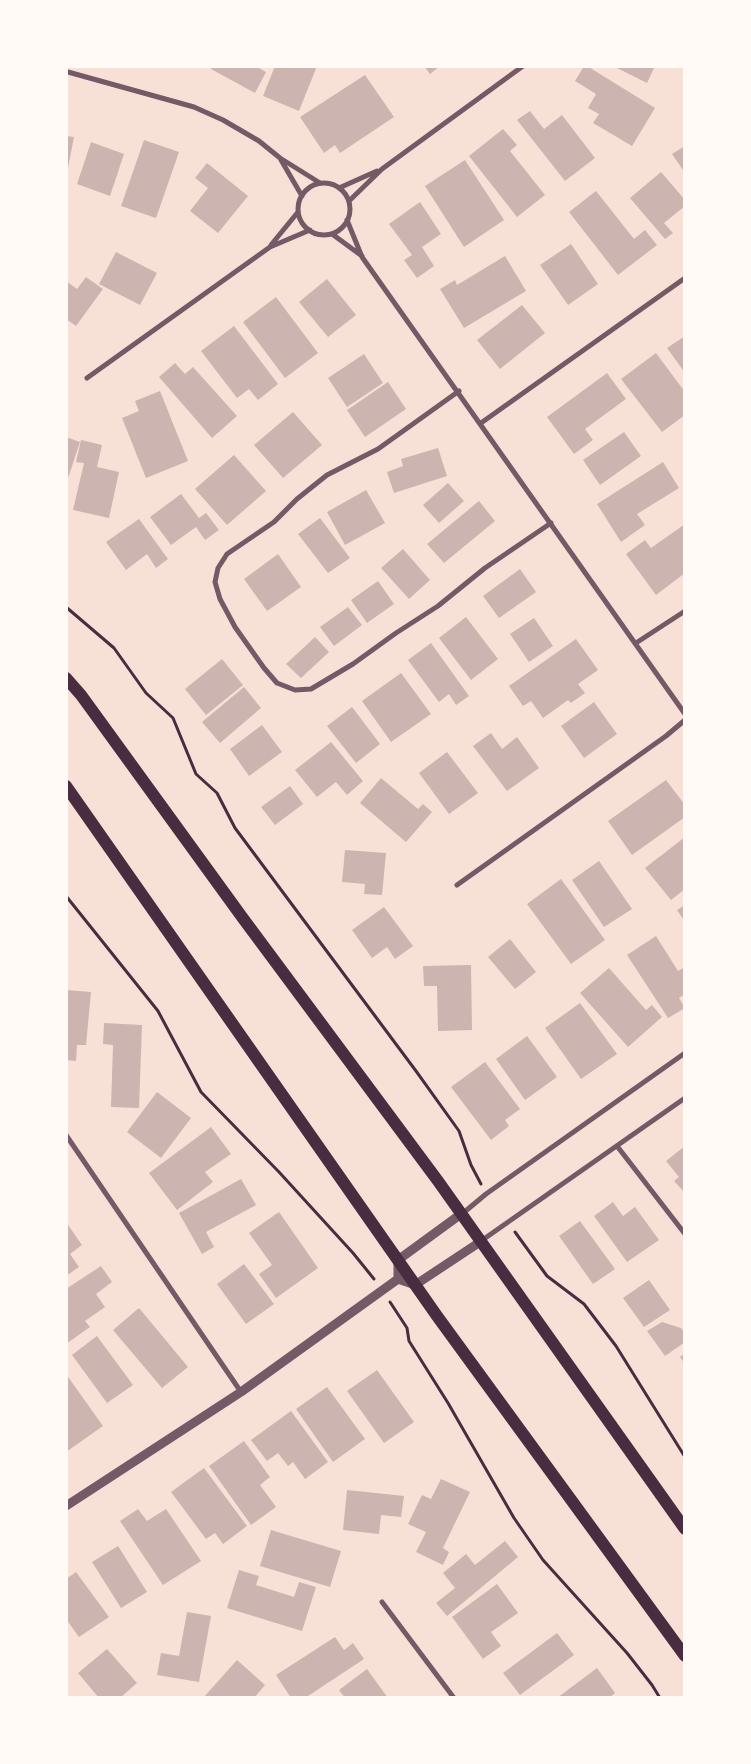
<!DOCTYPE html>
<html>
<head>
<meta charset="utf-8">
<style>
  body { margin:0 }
  #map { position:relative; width:751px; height:1764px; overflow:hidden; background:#f7e1d7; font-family:"Varela Round",sans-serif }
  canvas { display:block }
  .frame { position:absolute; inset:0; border:68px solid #fffaf5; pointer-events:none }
</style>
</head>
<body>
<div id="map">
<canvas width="751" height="1764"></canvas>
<div class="frame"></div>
</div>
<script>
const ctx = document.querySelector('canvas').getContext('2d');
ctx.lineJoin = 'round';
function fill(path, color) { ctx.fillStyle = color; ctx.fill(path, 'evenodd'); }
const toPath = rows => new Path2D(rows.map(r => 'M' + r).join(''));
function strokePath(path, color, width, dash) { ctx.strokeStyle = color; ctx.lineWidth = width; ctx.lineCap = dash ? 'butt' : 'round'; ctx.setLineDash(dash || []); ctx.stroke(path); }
fill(toPath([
  [213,66,255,66,266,72,255,93,211,69],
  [275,66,317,66,299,111,263,96],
  [424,66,440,66,430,74],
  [584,66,587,66,655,108,632,146,593,123,599,114,588,108,596,94,575,81],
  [613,66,655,66,647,83],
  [365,75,394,117,340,153,335,145,324,153,300,117],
  [530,111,544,129,562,115,595,158,565,181,517,120],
  [503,129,517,145,510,151,545,195,517,217,469,156],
  [66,136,74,137,67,173,66,172],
  [144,140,179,152,156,218,121,206],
  [91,142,124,154,110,196,77,184],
  [685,146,685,173,672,154],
  [465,160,504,220,464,247,425,186],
  [207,163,248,196,218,233,190,211,208,188,195,178],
  [661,172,685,200,685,206,664,223,673,233,665,239,630,198],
  [596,191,634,239,645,230,657,245,618,275,569,212],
  [420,202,441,234,422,247,434,266,417,278,404,260,412,255,389,224],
  [571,244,598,284,568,305,540,265],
  [116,252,157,273,140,305,99,284],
  [505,256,526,291,464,328,440,289,455,280,457,285],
  [86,277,103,289,76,326,66,319,66,281,77,289],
  [327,279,356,315,328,337,299,302],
  [276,297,318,353,285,378,243,322],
  [522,305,545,333,500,369,477,340],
  [234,326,278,384,258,400,249,389,237,398,201,351],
  [685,336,685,373,667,348],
  [656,353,685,392,685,415,662,432,621,379],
  [364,354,383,383,347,407,328,378],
  [175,363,185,374,193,367,237,416,212,438,159,377],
  [607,373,626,399,585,429,593,440,574,454,547,417],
  [388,382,406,409,365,437,347,410],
  [160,391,188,461,146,478,122,418,139,411,135,401],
  [293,412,322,445,283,478,254,445],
  [624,432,641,456,600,485,583,460],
  [66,437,80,442,67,481,66,481],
  [81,440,102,445,97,467,119,472,109,518,73,510,84,463,76,462],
  [438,448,447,476,394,493,387,472,403,466,401,459],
  [234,455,266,491,227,525,195,489],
  [663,462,679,488,637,514,645,525,621,542,597,504],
  [448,483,464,501,439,523,423,505],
  [366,490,385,523,345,545,327,512],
  [181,494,199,518,206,513,219,530,205,540,196,527,171,545,150,517],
  [479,501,495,521,444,563,427,544],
  [320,518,350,558,328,573,298,534],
  [139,519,168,559,156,568,147,554,126,570,106,542],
  [685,524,685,573,656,595,626,554,645,540,651,548],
  [403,549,430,580,409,599,381,568],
  [278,554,301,587,267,611,244,579],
  [520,569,536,592,499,618,483,596],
  [378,581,394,604,367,623,351,600],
  [348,607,362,625,334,646,320,627],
  [466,617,498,659,471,680,439,638],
  [534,618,553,646,529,662,510,634],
  [315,637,329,652,301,678,286,664],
  [576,639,598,670,578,684,585,693,571,703,568,700,543,718,531,701,523,706,509,686],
  [431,643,469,696,456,705,449,694,439,702,408,660],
  [222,659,243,685,206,715,185,689],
  [401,673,431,714,391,742,362,701],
  [244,687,261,708,220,743,202,722],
  [594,702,617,734,584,758,561,726],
  [352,707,380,744,356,763,327,726],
  [262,725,282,752,249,776,230,749],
  [491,733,502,749,517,737,539,768,507,791,473,746],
  [331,742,363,781,347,795,336,782,317,797,295,770],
  [447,752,478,793,449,814,419,773],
  [381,778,418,809,423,804,432,812,406,842,360,803],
  [666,780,685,805,685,817,632,855,608,821],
  [290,786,303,804,275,825,261,807],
  [685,837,685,889,671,900,645,868],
  [345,850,386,853,382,895,364,894,365,884,342,882],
  [599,861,632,909,604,927,572,880],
  [561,879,605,940,571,964,527,904],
  [685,905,685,922,677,910],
  [384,907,413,946,395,959,387,947,372,958,352,930],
  [656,936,678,971,685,967,685,994,679,998,685,1008,668,1018,627,955],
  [510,939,536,972,515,989,488,957],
  [471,965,472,1030,438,1031,437,986,424,986,423,966],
  [609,968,646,1010,652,1005,662,1017,628,1047,580,993],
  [66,990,91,992,86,1045,77,1045,76,1061,66,1060],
  [580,1003,617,1054,581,1079,545,1028],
  [104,1023,142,1025,139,1108,111,1107,113,1045,103,1044],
  [527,1036,557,1077,525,1100,496,1059],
  [485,1062,520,1109,505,1120,509,1126,491,1140,451,1087],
  [157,1092,191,1118,161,1158,127,1132],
  [211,1127,231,1154,205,1172,213,1182,177,1210,149,1173],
  [685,1146,685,1193,674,1181,679,1177,666,1161],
  [241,1179,256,1205,206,1232,214,1247,202,1254,179,1213],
  [613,1202,623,1216,635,1207,659,1240,627,1262,594,1216],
  [279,1212,318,1268,276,1298,259,1274,272,1265,249,1233],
  [580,1221,615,1269,593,1284,559,1236],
  [66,1222,82,1245,70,1254,79,1267,66,1276],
  [244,1264,274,1304,246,1324,217,1284],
  [101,1266,112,1282,96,1294,105,1307,85,1321,90,1327,66,1344,66,1289],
  [649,1280,670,1310,644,1327,623,1298],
  [139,1308,188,1367,162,1388,113,1330],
  [662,1322,681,1328,685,1333,685,1342,665,1356,647,1331],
  [97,1336,133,1385,107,1403,72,1355],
  [685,1353,685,1364,680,1357],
  [377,1370,414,1422,384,1443,347,1391],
  [66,1374,103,1426,66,1452],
  [327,1387,365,1439,333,1462,296,1409],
  [291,1411,328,1462,305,1479,293,1462,288,1466,278,1453,267,1461,251,1440],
  [244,1441,270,1477,260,1485,276,1507,251,1525,209,1466],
  [204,1468,247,1526,223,1544,215,1533,206,1539,171,1492],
  [441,1479,470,1492,443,1548,449,1552,443,1565,416,1552,426,1532,408,1524,422,1495,431,1499],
  [347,1490,404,1496,401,1517,381,1515,379,1534,343,1530],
  [138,1509,147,1521,166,1509,201,1561,163,1585,120,1521],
  [271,1530,341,1551,330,1587,260,1566],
  [505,1541,518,1557,447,1616,436,1603,455,1588,443,1573,466,1554,475,1565],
  [118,1546,147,1592,121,1608,92,1562],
  [239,1570,259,1576,256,1585,294,1597,299,1582,316,1587,302,1631,227,1608],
  [76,1572,109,1617,79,1637,66,1619,66,1579],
  [497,1584,518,1613,491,1632,501,1646,483,1659,452,1617],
  [187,1612,211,1616,199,1682,157,1675,161,1653,179,1656],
  [557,1633,574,1655,520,1695,503,1673],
  [335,1637,344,1650,353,1643,364,1659,305,1698,291,1698,276,1675],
  [107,1649,137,1683,120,1698,99,1698,78,1673],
  [237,1660,265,1685,254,1698,203,1698],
  [597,1668,615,1693,609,1698,557,1698],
  [367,1669,388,1698,345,1698,339,1690]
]), '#ccb4b1');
strokePath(toPath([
  [66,607,114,648,146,693,173,718,196,774,217,793,235,828,416,1071,459,1131,471,1165,481,1184],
  [66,896,158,1011,201,1092,279,1172,353,1253,374,1279],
  [515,1232,547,1276,584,1304,616,1346,685,1457],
  [390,1302,407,1328,409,1341,448,1403,514,1518,543,1560,627,1653,652,1685,660,1698]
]), '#4a2c40', 3);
strokePath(toPath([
  [68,72,194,107,223,120,259,141,280,158,320,183],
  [281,160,302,196],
  '298 209a26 26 0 1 1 52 0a26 26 0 1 1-52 0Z',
  [339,188,377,171],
  [349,201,382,169,523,66],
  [347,220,362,257,685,714],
  [332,234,362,256],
  [271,245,298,212],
  [87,378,270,247,310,230],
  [459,391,378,449,327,475,297,499,274,522,227,554,218,568,215,582,220,599,235,627,264,668,277,683,295,690,311,689,353,664,396,633,438,606,485,568,551,523],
  [481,423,685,278],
  [636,643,685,611],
  [457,885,666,736,685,720],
  [66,1135,241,1392],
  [617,1146,685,1234],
  [462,1214,486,1194,685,1053],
  [481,1241,685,1098],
  [382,1602,454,1698]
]), '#755966', 5);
strokePath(toPath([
  [398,1279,398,1260,461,1214],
  [398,1279,415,1285,480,1242],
  [66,1506,241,1392,398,1279]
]), '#755966', 9);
strokePath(toPath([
  [66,678,81,695,242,917,438,1181,685,1529],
  [66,786,437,1316,685,1656]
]), '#4a2c40', 12);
</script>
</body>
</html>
